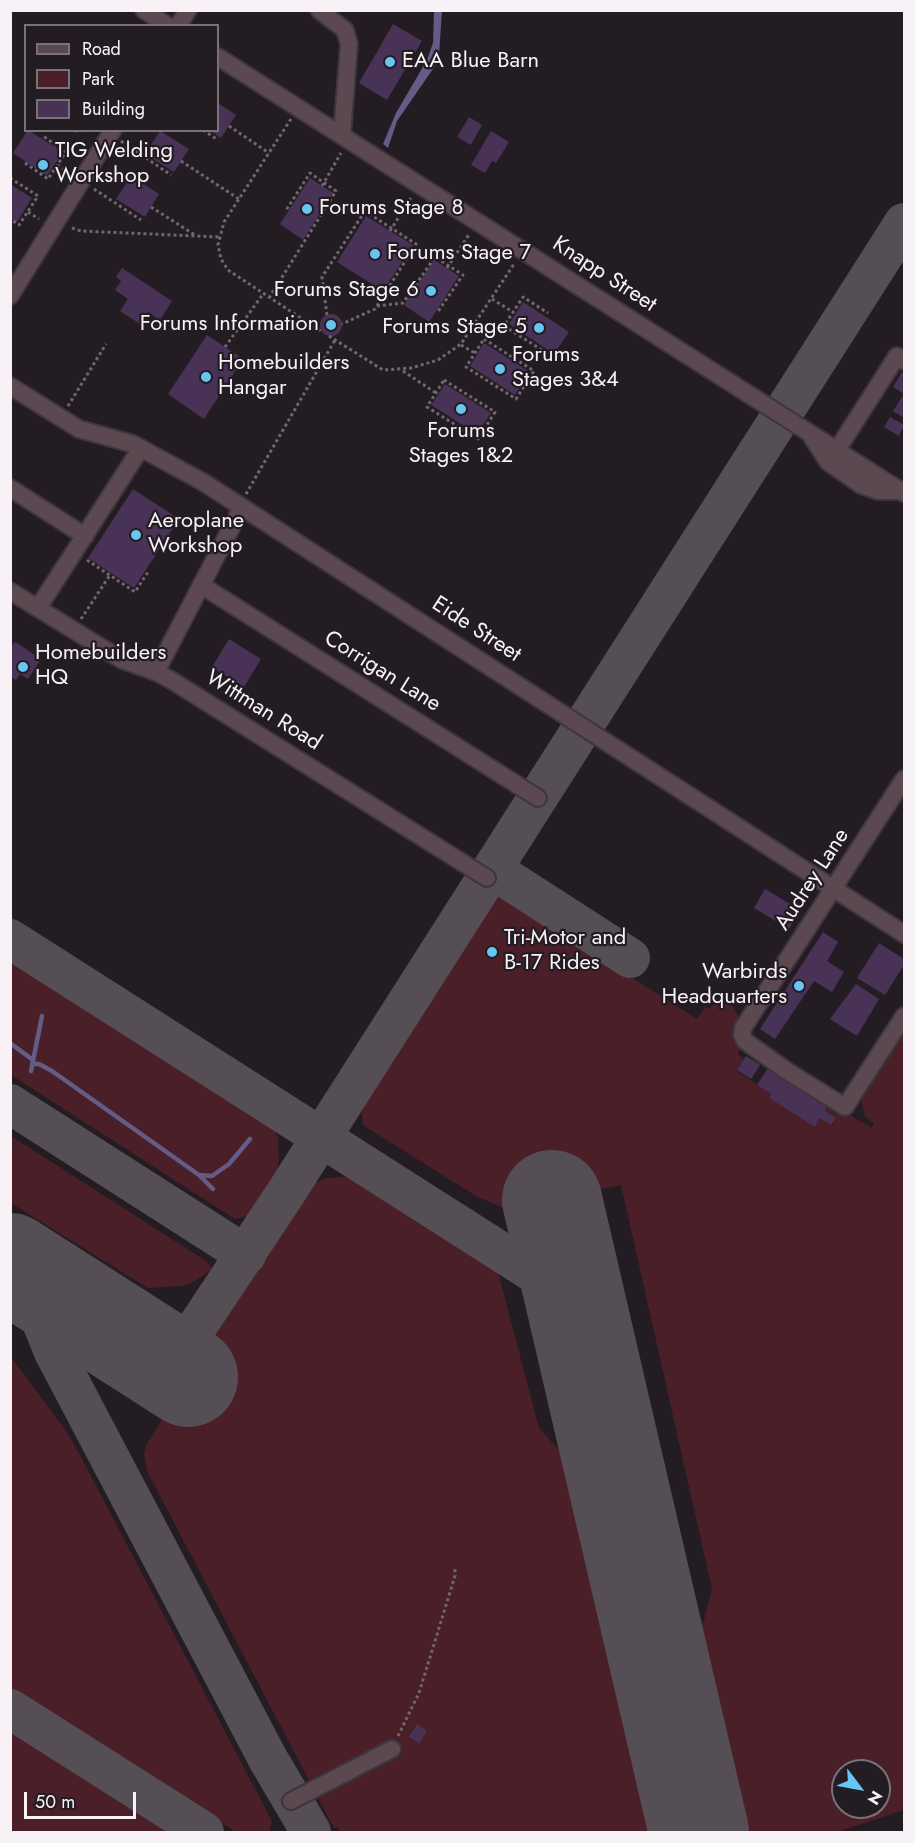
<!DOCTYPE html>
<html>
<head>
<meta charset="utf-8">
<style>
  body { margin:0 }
  #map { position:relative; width:915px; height:1843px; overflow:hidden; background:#241c23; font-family:Jost,sans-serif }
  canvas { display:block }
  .frame { position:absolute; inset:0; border:12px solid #f8f2f7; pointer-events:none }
  .legend { position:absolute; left:24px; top:24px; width:195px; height:108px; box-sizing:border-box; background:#241c23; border:2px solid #797278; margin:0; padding:8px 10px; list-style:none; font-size:18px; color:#f8f2f7 }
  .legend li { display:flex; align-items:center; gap:12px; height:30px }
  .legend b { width:30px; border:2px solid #797278 }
  .north { position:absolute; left:831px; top:1759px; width:60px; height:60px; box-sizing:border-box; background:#241c23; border:2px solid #797278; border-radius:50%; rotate:122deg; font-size:16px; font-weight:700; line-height:24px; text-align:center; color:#f8f2f7 }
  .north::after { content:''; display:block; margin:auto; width:21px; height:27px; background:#68c4f0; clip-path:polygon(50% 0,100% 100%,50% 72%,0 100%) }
  .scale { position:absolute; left:24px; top:1792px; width:112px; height:27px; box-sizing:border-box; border:3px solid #f8f2f7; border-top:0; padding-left:8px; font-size:18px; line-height:21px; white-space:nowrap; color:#f8f2f7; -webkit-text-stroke:4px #241c23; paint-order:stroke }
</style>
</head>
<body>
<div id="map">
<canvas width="915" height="1843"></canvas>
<div class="frame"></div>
<ul class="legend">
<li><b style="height:8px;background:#5b4850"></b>Road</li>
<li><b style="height:16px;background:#4a1f28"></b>Park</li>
<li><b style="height:16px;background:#483357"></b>Building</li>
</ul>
<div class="north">N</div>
<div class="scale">50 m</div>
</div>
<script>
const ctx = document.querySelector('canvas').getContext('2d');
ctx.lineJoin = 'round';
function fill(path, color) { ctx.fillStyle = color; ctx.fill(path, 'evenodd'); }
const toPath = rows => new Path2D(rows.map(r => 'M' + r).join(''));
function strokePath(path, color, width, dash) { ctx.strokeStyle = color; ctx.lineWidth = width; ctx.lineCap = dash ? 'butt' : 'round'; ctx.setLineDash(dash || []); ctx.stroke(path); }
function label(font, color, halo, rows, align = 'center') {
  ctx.font = font + ' Jost,sans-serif'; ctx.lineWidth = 4.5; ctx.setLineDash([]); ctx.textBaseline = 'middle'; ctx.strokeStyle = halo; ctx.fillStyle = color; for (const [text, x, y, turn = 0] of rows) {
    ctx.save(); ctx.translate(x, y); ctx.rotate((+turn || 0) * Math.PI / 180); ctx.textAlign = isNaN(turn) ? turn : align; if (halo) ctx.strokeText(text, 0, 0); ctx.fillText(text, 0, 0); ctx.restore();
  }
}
fill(toPath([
  [495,891,697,1019,705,1007,709,1009,724,996,728,998,741,1020,732,1035,733,1041,740,1049,738,1055,744,1059,737,1071,771,1094,769,1098,815,1127,820,1118,832,1125,836,1118,825,1111,828,1106,838,1108,872,1128,874,1123,865,1117,860,1093,904,1024,904,1810,837,1832,736,1832,695,1655,712,1589,621,1185,503,1208,476,1196,363,1125,362,1114,365,1103,387,1061],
  [843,1771,879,1771,879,1807,843,1807],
  [11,953,268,1118,278,1138,279,1159,277,1169,249,1215,235,1219,11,1075],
  [11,1136,206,1261,212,1269,194,1282,182,1286,148,1288,11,1203],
  [351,1176,362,1178,481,1254,498,1272,539,1428,578,1471,664,1832,340,1832,337,1827,334,1828,147,1471,144,1455,146,1445,307,1193,315,1183,327,1178],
  [11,1357,66,1431,81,1457,272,1821,269,1832,236,1832,11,1689],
  [11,1731,169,1832,11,1832]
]), '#4a1f28');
fill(toPath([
  [434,11,442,11,439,55,435,66,397,121,388,148,383,144,396,113,427,60,433,43]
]), '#625c86');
strokePath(toPath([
  [10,1043,33,1060],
  [32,1064,39,1064,52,1071,199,1175,212,1176,229,1164,250,1139],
  [31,1071,42,1016],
  [199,1175,213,1189]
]), '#625c86', 4.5);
strokePath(toPath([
  [492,869,630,958],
  [10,939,534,1273,568,1298,582,1329],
  [10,1104,246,1255],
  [21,1270,54,1352,268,1759,311,1832],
  [171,1366,287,1191,904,223],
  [10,1709,204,1832]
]), '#554e54', 40);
strokePath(toPath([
  [552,1200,699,1832],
  [10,1263,188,1377]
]), '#554e54', 100);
fill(toPath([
  [393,24,422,41,387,100,359,83],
  [218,103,236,115,221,138,209,130,218,130],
  [469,117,482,125,471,145,457,137],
  [28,130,63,152,47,176,13,153],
  [160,131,189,149,174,172,145,154],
  [491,131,509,142,496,163,492,161,485,173,471,165],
  [131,176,159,194,145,217,116,199],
  [310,178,333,193,303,240,280,224],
  [10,184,32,198,17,222,10,218],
  [366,216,413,245,383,291,337,262],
  [434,260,459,276,429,322,404,305],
  [122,268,172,301,160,320,148,312,140,324,120,311,128,299,115,290,121,281,116,277],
  [523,302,569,332,554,354,509,324],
  '320 325a11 11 0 1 1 22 0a11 11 0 1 1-22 0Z',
  [207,335,243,359,204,419,168,394],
  [484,343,530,372,515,395,470,366],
  [902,372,904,374,904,418,893,411,904,394,893,387],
  [445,384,491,413,477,434,431,405],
  [890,417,904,425,899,436,884,427],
  [133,489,179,519,134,588,88,558],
  [229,639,261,659,244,687,212,667],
  [15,642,41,659,28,679,20,674,16,680,10,677,10,646],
  [765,889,800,910,789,929,754,908],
  [823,932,838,942,827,961,844,972,832,992,814,981,775,1039,760,1029],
  [879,943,904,959,904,965,885,995,857,978],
  [856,984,879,999,857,1036,830,1019],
  [746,1056,760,1065,751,1079,737,1070],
  [768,1068,827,1107,825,1111,836,1118,831,1125,820,1118,815,1127,769,1098,771,1094,757,1085],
  [417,1724,427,1731,419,1743,409,1737]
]), '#483357');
const minor = toPath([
  [144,10,168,26],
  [319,10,345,30,349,44,342,135],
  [178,26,188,10],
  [218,57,904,493],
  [10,296,113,130],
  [10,386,79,429,133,444,203,482,904,934],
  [812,437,828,462,861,485,878,491,901,491],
  [837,450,897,356,904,361],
  [10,488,85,536],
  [201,585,538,798],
  [10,591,122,660,156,672,171,680,487,878],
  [38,608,141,448],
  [156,672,242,507],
  [904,779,743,1028,742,1035,745,1041,787,1071,845,1107,904,1016],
  [291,1801,392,1749]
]);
strokePath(minor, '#3d363c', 20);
strokePath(toPath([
  [291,119,224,222,218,245,221,259,228,270,322,332],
  [229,126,269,153],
  [75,130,79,133,80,130],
  [203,130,218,140],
  [121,141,171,175],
  [181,161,239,199],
  [25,163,48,179,66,152,43,136],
  [57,165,68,172],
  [10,178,38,196,19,225,10,219],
  [322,186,341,153],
  [94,189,141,220],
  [151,207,195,235],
  [28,212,39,219],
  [72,228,81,231,219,237],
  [390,231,411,198],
  [447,268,470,233],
  [269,298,336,191,310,173,285,212],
  [492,299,513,312],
  [377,306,403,303,435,257,463,275,437,313],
  [327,315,322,277,363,214,368,213,416,244,375,309,342,324],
  [329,336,383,370,411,368,438,360,461,344,514,264],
  [484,339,534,371,516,399,466,367,484,339],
  [461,345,475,353],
  [225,347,263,294],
  [542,350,504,326,523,297,548,313],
  [403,371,436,393],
  [444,380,495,412,478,439,427,407,444,380],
  [68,406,106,344],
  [246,494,335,340],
  [87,560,135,592,148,572],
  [81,619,110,575],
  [398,1736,419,1693,455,1576,455,1568]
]), '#6e676d', 3, [3, 3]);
strokePath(minor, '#5b4850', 16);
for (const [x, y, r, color] of [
  [390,62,6,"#68c4f0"],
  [43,165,6,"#68c4f0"],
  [307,209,6,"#68c4f0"],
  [375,254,6,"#68c4f0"],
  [431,291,6,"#68c4f0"],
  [331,325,6,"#68c4f0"],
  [539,328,6,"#68c4f0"],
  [500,369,6,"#68c4f0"],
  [206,377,6,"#68c4f0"],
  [461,409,6,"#68c4f0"],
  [136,535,6,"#68c4f0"],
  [23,667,6,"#68c4f0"],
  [492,952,6,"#68c4f0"],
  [799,986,6,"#68c4f0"]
]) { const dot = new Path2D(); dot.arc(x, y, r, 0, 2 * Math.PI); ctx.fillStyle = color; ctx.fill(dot); strokePath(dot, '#241c23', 2); }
label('22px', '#f8f2f7', '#241c23', [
  ["EAA Blue Barn",402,62],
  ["TIG Welding",55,152],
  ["Workshop",55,177],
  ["Forums Stage 8",319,209],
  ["Forums Stage 7",387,254],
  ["Forums Stage 6",419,291,"right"],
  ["Forums Information",319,325,"right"],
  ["Forums Stage 5",527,328,"right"],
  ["Forums",512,356],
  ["Stages 3&4",512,381],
  ["Homebuilders",218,364],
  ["Hangar",218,389],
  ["Forums",461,432,"center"],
  ["Stages 1&2",461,457,"center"],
  ["Aeroplane",148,522],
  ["Workshop",148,547],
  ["Homebuilders",35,654],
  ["HQ",35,679],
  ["Tri-Motor and",504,939],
  ["B-17 Rides",504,964],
  ["Warbirds",787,973,"right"],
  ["Headquarters",787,998,"right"]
], 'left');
label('22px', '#f8f2f7', '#241c23', [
  ["Knapp Street",604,275,33],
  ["Eide Street",476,630,33],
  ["Corrigan Lane",382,672,32],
  ["Wittman Road",263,711,32],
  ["Audrey Lane",813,880,-57]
]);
</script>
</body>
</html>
